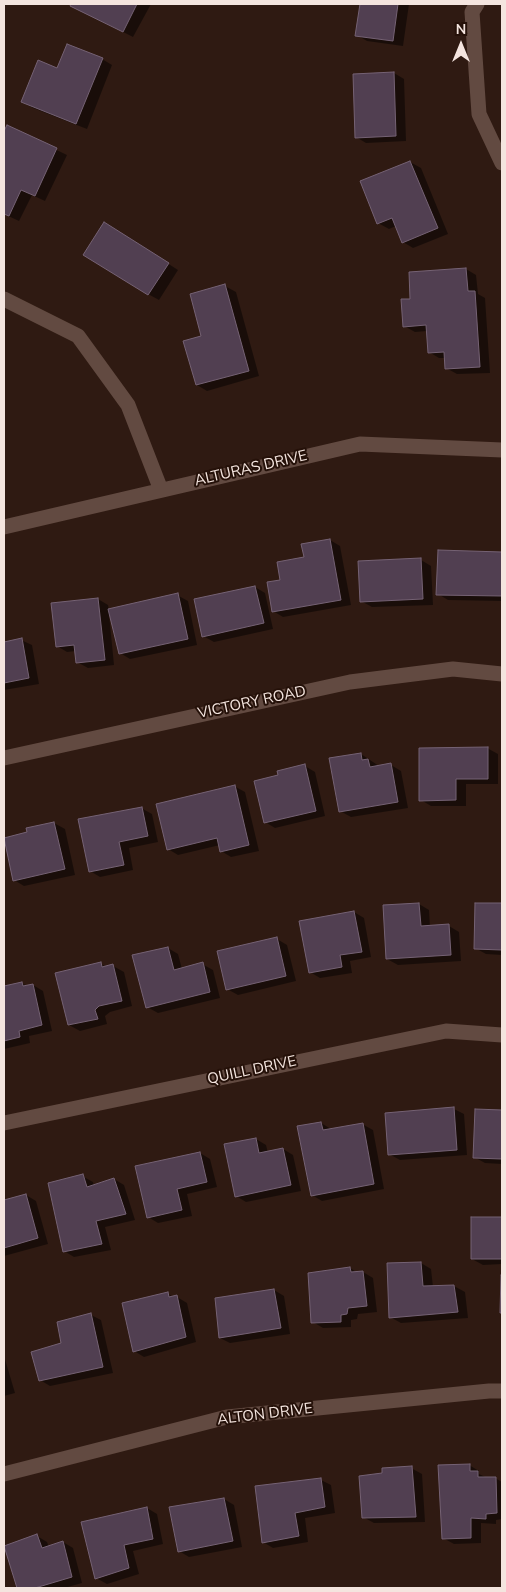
<!DOCTYPE html>
<html>
<head>
<meta charset="utf-8">
<style>
  body { margin:0 }
  #map { position:relative; width:506px; height:1592px; overflow:hidden; background:#2f1a12; font-family:"Nunito Sans",sans-serif }
  canvas { display:block }
  .frame { position:absolute; inset:0; border:5px solid #f4e5df; pointer-events:none }
  .north { position:absolute; left:436px; top:20px; width:50px; height:50px; -webkit-text-stroke:4px #251109; paint-order:stroke; rotate:0deg; font-size:14px; font-weight:700; line-height:20px; text-align:center; color:#f4e5df }
  .north::after { content:''; display:block; margin:auto; width:18px; height:22px; background:#f4e5df; clip-path:polygon(50% 0,100% 100%,50% 72%,0 100%) }
</style>
</head>
<body>
<div id="map">
<canvas width="506" height="1592"></canvas>
<div class="frame"></div>
<div class="north">N</div>
</div>
<script>
const ctx = document.querySelector('canvas').getContext('2d');
ctx.lineJoin = 'round';
function fill(path, color) { ctx.fillStyle = color; ctx.fill(path, 'evenodd'); }
const toPath = rows => new Path2D(rows.map(r => 'M' + r).join(''));
function strokePath(path, color, width, dash) { ctx.strokeStyle = color; ctx.lineWidth = width; ctx.lineCap = dash ? 'butt' : 'round'; ctx.setLineDash(dash || []); ctx.stroke(path); }
function label(font, color, halo, rows, align = 'center') {
  ctx.font = font + ' "Nunito Sans",sans-serif'; ctx.lineWidth = 4; ctx.setLineDash([]); ctx.textBaseline = 'middle'; ctx.strokeStyle = halo; ctx.fillStyle = color; for (const [text, x, y, turn = 0] of rows) {
    ctx.save(); ctx.translate(x, y); ctx.rotate((+turn || 0) * Math.PI / 180); ctx.textAlign = isNaN(turn) ? turn : align; if (halo) ctx.strokeText(text, 0, 0); ctx.fillText(text, 0, 0); ctx.restore();
  }
}
fill(toPath([
  [73,4,151,4,133,37,82,11,72,5],
  [361,4,409,4,403,46,367,41,357,35],
  [102,59,112,65,87,129,33,108,22,102],
  [394,73,404,79,406,141,366,143,356,137],
  [7,126,67,155,45,201,32,195,19,221,4,214,4,134],
  [410,162,421,168,448,234,413,248,403,242,396,226,389,229,378,223],
  [114,229,178,270,159,300,148,294],
  [466,269,476,275,478,294,485,298,490,373,457,374,446,368,446,358,439,358,429,352,427,331,415,332,404,326,412,300],
  [225,286,236,292,259,376,207,391,197,385,203,337],
  [330,540,340,546,351,605,283,617,273,611,281,581,305,558],
  [439,551,502,553,502,601,448,600,438,594],
  [421,560,431,566,433,605,372,607,361,601],
  [255,587,265,593,273,629,214,642,203,636],
  [177,595,188,601,197,645,130,659,120,653,111,613,109,614,114,665,88,668,77,662,76,651,67,652,57,646,98,599,108,605,109,610],
  [21,640,32,645,39,684,4,690,4,643],
  [487,748,498,754,498,784,466,784,466,806,431,806,421,800],
  [361,754,379,766,391,765,401,771,408,808,351,817,340,811],
  [305,766,315,772,325,816,275,828,265,822,279,776],
  [234,786,245,792,259,851,231,857,221,851,220,845,178,855,168,849],
  [141,808,152,814,158,842,129,848,133,870,100,877,90,871],
  [54,823,65,829,75,875,24,886,14,880,28,833],
  [419,904,429,910,430,927,449,926,459,932,461,961,398,965,387,959],
  [476,904,502,904,502,955,486,954,475,948],
  [354,912,364,918,371,957,350,961,352,973,320,978,310,972],
  [277,939,287,945,296,981,238,995,227,989],
  [168,948,178,954,182,969,202,964,213,970,220,998,158,1013,147,1007],
  [101,964,107,967,113,966,124,972,132,1006,110,1012,105,1016,107,1024,80,1031,69,1025],
  [22,983,27,986,33,985,43,991,52,1031,29,1036,30,1043,4,1049,4,987],
  [454,1109,464,1114,467,1155,400,1160,389,1154],
  [476,1110,502,1111,502,1164,485,1163,474,1157],
  [321,1123,331,1129,362,1124,373,1130,384,1189,322,1201,312,1195],
  [256,1139,266,1145,268,1153,283,1149,293,1155,301,1191,246,1202,236,1196],
  [200,1153,210,1159,217,1187,187,1194,192,1216,158,1223,148,1217],
  [82,1176,93,1182,94,1186,114,1179,124,1185,135,1220,105,1227,111,1250,74,1257,64,1251],
  [26,1195,36,1201,48,1244,4,1256,4,1201],
  [472,1218,502,1218,502,1264,483,1265,472,1259],
  [421,1263,431,1269,433,1287,454,1286,465,1292,468,1318,401,1323,390,1317],
  [350,1268,358,1273,363,1272,373,1278,377,1312,358,1314,357,1319,351,1320,351,1327,323,1328,313,1322],
  [274,1290,284,1296,290,1334,230,1343,220,1338],
  [168,1294,174,1297,177,1297,187,1303,196,1342,144,1357,134,1351],
  [91,1315,101,1320,113,1373,50,1386,40,1380,63,1344],
  [4,1356,15,1393,4,1396],
  [469,1465,479,1471,479,1474,487,1478,495,1478,502,1482,502,1519,496,1520,496,1524,481,1523,481,1543,454,1544,443,1538],
  [411,1468,422,1474,425,1522,374,1523,363,1517],
  [321,1480,331,1485,335,1513,305,1518,308,1542,273,1548,263,1542],
  [224,1499,234,1505,242,1547,189,1557,179,1551],
  [147,1508,157,1514,163,1544,133,1551,139,1574,107,1584,96,1578],
  [37,1536,47,1542,49,1547,63,1542,73,1548,82,1583,64,1588,19,1588,6,1547]
]), '#0007');
const building = toPath([
  [71,4,137,4,123,32,70,6,71,4],
  [360,4,398,4,393,41,355,36,360,4],
  [67,44,103,58,76,124,21,102,38,60,57,68,67,44],
  [394,72,396,136,355,138,353,74,394,72],
  [7,125,57,148,35,196,21,190,9,216,4,214,4,131,7,125],
  [410,161,438,228,402,243,392,218,377,224,360,181,410,161],
  [104,222,169,263,148,295,83,255,104,222],
  [466,268,468,291,475,291,480,367,445,369,444,352,428,353,426,325,403,327,401,299,410,299,409,272,466,268],
  [225,284,249,371,196,385,183,341,201,336,190,294,225,284],
  [330,539,341,600,272,612,267,582,280,580,277,562,304,557,301,544,330,539],
  [438,550,502,552,502,596,436,595,438,550],
  [421,558,423,599,360,602,358,561,421,558],
  [255,586,264,623,202,637,194,599,255,586],
  [178,593,188,639,119,654,108,609,178,593],
  [98,598,105,660,76,663,74,645,56,647,51,603,98,598],
  [22,638,29,678,4,683,4,642,22,638],
  [488,747,488,779,456,779,456,800,419,801,419,748,488,747],
  [361,753,362,760,368,759,370,767,391,763,398,802,339,812,329,758,361,753],
  [305,764,316,811,264,823,254,781,278,775,277,771,305,764],
  [235,785,249,845,220,852,217,838,167,850,156,804,235,785],
  [142,807,148,836,119,842,124,865,89,872,78,819,142,807],
  [54,822,65,869,13,881,4,838,27,832,26,828,54,822],
  [419,903,421,926,449,924,451,955,386,959,383,905,419,903],
  [475,903,502,903,502,950,474,949,475,903],
  [354,911,362,952,340,955,342,967,309,973,299,921,354,911],
  [277,937,286,976,226,990,217,951,277,937],
  [168,947,174,970,203,962,210,992,146,1008,132,955,168,947],
  [101,962,102,967,113,964,122,1001,99,1006,95,1010,98,1019,68,1025,55,973,101,962],
  [22,982,23,986,33,984,42,1025,19,1031,20,1037,4,1041,4,986,22,982],
  [454,1107,457,1150,388,1155,385,1113,454,1107],
  [475,1109,502,1110,502,1159,473,1158,475,1109],
  [321,1122,323,1130,363,1123,374,1184,311,1196,297,1126,321,1122],
  [256,1138,259,1153,283,1148,291,1185,235,1197,224,1144,256,1138],
  [200,1152,207,1182,177,1189,182,1210,147,1218,135,1166,200,1152],
  [83,1174,87,1187,114,1178,126,1214,96,1221,102,1244,63,1252,48,1183,83,1174],
  [26,1194,38,1238,4,1248,4,1200,26,1194],
  [471,1217,502,1217,502,1259,471,1259,471,1217],
  [421,1262,423,1286,454,1285,458,1312,389,1318,387,1263,421,1262],
  [350,1267,351,1272,363,1271,367,1306,348,1308,347,1314,341,1315,341,1322,311,1323,308,1273,350,1267],
  [501,1275,502,1275,502,1313,500,1313,501,1275],
  [274,1289,281,1328,219,1338,215,1298,274,1289],
  [168,1292,169,1297,177,1295,186,1337,133,1352,122,1303,168,1292],
  [91,1313,103,1367,39,1381,31,1352,61,1343,57,1322,91,1313],
  [470,1464,470,1471,478,1471,478,1477,496,1477,497,1513,486,1514,486,1519,471,1518,471,1538,442,1539,438,1465,470,1464],
  [412,1466,416,1517,362,1518,359,1476,382,1473,382,1468,412,1466],
  [321,1478,325,1507,295,1513,299,1536,262,1543,255,1486,321,1478],
  [224,1498,233,1541,178,1552,169,1507,224,1498],
  [147,1507,153,1539,124,1545,129,1568,95,1579,81,1522,147,1507],
  [37,1534,42,1548,63,1541,72,1577,35,1588,17,1588,4,1546,37,1534]
]);
fill(building, '#513f51');
strokePath(building, '#756274', 1);
strokePath(toPath([
  [477,4,472,12,479,114,502,163],
  [4,299,78,336,128,405,161,490],
  [4,527,360,444,502,450],
  [4,758,350,682,453,669,502,674],
  [4,1123,446,1031,502,1035],
  [4,1474,227,1417,489,1391,502,1391]
]), '#624a41', 15);
label('15px', '#f4e5df', '#251109', [
  ["ALTURAS DRIVE",251,469,-13],
  ["VICTORY ROAD",252,703,-12],
  ["QUILL DRIVE",252,1071,-12],
  ["ALTON DRIVE",265,1415,-7]
]);
</script>
</body>
</html>
